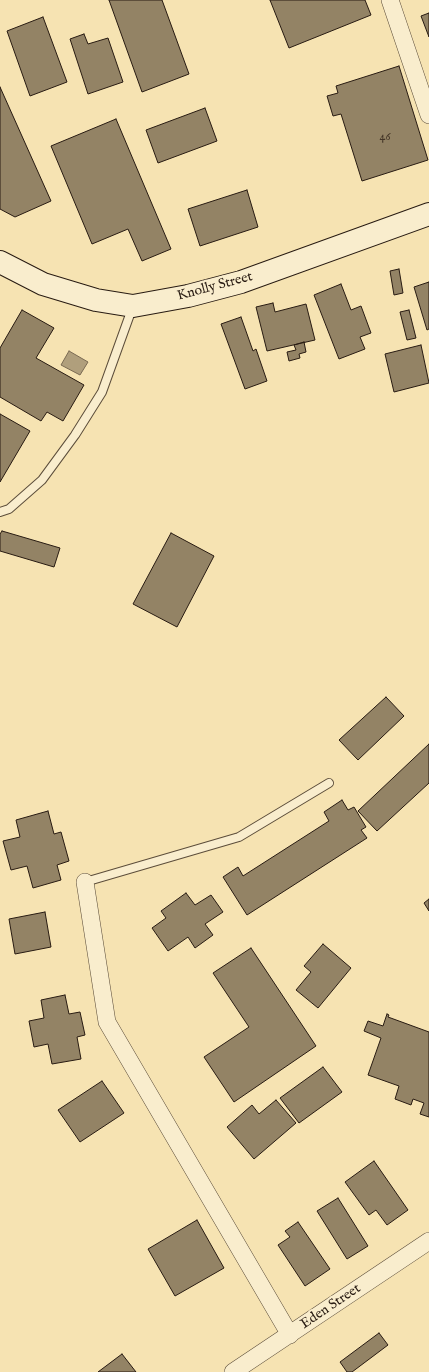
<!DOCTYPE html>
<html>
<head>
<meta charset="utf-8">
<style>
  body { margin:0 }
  canvas { display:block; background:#f6e3b2 }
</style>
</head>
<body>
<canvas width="429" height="1372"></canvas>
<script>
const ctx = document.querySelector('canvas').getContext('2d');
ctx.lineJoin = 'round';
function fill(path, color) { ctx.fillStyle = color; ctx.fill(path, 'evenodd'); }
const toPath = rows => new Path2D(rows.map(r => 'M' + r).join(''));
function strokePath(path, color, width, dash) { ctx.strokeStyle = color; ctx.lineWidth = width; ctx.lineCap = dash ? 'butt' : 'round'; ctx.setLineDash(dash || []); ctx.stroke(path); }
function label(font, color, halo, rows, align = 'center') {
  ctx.font = font + ' "IM FELL English",serif'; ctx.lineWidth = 4; ctx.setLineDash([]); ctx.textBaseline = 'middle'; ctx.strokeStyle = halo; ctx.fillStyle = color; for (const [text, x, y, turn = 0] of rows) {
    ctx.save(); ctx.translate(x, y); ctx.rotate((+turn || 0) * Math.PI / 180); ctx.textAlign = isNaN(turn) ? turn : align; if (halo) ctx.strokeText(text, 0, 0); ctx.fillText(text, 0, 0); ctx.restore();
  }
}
const water = toPath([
  [69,351,88,362,80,375,61,365,69,351]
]);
fill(water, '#b09f7c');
strokePath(water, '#7a6a52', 1);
const building = toPath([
  [109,0,162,0,189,74,142,92,109,0],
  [270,0,365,0,371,15,289,48,270,0],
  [429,13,429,37,421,16,429,13],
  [43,17,67,82,30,96,7,31,43,17],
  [84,34,88,44,108,38,123,82,88,94,70,39,84,34],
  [399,66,428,160,362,181,341,114,333,116,327,96,338,93,336,86,399,66],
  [0,87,51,201,15,217,0,209,0,87],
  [205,108,217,141,158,163,146,130,205,108],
  [116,119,171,249,142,261,128,229,92,244,51,146,116,119],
  [247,190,258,227,200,246,188,209,247,190],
  [399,269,403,293,394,295,390,271,399,269],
  [429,282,429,329,427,330,414,287,429,282],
  [341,284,351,310,361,306,371,333,360,337,365,349,339,359,314,295,341,284],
  [273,303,275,312,306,304,315,340,267,351,256,307,273,303],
  [22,310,54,328,36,358,84,385,63,421,47,412,41,421,0,397,0,348,22,310],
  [409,310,416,338,407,340,400,312,409,310],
  [241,317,253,351,256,349,267,381,245,389,221,324,241,317],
  [304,342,306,352,299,354,300,358,289,361,287,352,296,350,294,345,304,342],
  [421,345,429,383,394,392,385,354,421,345],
  [0,414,30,431,0,482,0,414],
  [2,531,60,548,54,567,0,551,0,534,2,531],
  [171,533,214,556,177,627,133,604,171,533],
  [386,697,404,716,358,760,339,740,386,697],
  [429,744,429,783,377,831,358,811,429,744],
  [342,800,348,810,354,807,366,827,361,830,367,838,247,915,223,877,238,867,243,876,329,821,324,812,342,800],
  [48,811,54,834,61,832,69,861,57,865,61,880,33,888,27,866,11,870,3,841,20,837,16,820,48,811],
  [186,893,195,905,211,895,223,912,205,924,213,935,195,948,188,937,168,951,152,928,166,918,161,911,186,893],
  [429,899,429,911,424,903,429,899],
  [45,912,51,947,15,954,9,919,45,912],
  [323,944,351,968,318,1008,296,990,311,972,304,966,323,944],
  [251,948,316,1046,234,1102,204,1057,249,1027,213,973,251,948],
  [65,995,69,1014,80,1012,85,1035,77,1037,81,1059,52,1064,48,1044,34,1047,29,1021,44,1018,41,1000,65,995],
  [387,1014,389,1015,388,1017,429,1032,429,1117,420,1114,424,1103,413,1099,411,1105,395,1099,399,1086,368,1075,381,1038,364,1031,368,1021,383,1026,387,1014],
  [323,1067,342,1092,299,1123,280,1098,323,1067],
  [102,1081,124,1113,80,1142,58,1110,102,1081],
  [276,1100,296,1123,254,1159,227,1127,252,1105,259,1114,276,1100],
  [374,1161,408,1210,387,1225,376,1210,369,1215,345,1182,374,1161],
  [338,1198,368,1246,347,1259,317,1211,338,1198],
  [197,1220,224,1268,175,1296,148,1249,197,1220],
  [298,1222,330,1269,305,1286,278,1245,290,1237,285,1231,298,1222],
  [379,1333,388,1345,352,1372,347,1372,340,1362,379,1333],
  [122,1354,136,1372,98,1372,122,1354]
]);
fill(building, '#938365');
strokePath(building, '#281b12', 1);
const lane = toPath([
  [0,512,9,509,42,480,75,435,102,392,133,306],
  [85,882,239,837,329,783]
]);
const street = toPath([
  [390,0,429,115],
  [85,882,107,1022,290,1335],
  [233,1372,429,1241]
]);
const secondary = toPath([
  [0,262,43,284,96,300,133,306,188,296,241,282,429,214]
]);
strokePath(lane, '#5c4d3a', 10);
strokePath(street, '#5c4d3a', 18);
strokePath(secondary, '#281b12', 24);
strokePath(lane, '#f9edcd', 8);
strokePath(street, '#f9edcd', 17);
strokePath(secondary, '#f9edcd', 22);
label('12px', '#433527', null, [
  ["46",385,138]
]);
label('14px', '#281b12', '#f9edcd', [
  ["Knolly Street",215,287,-15],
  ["Eden Street",331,1307,-34]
]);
</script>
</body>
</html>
